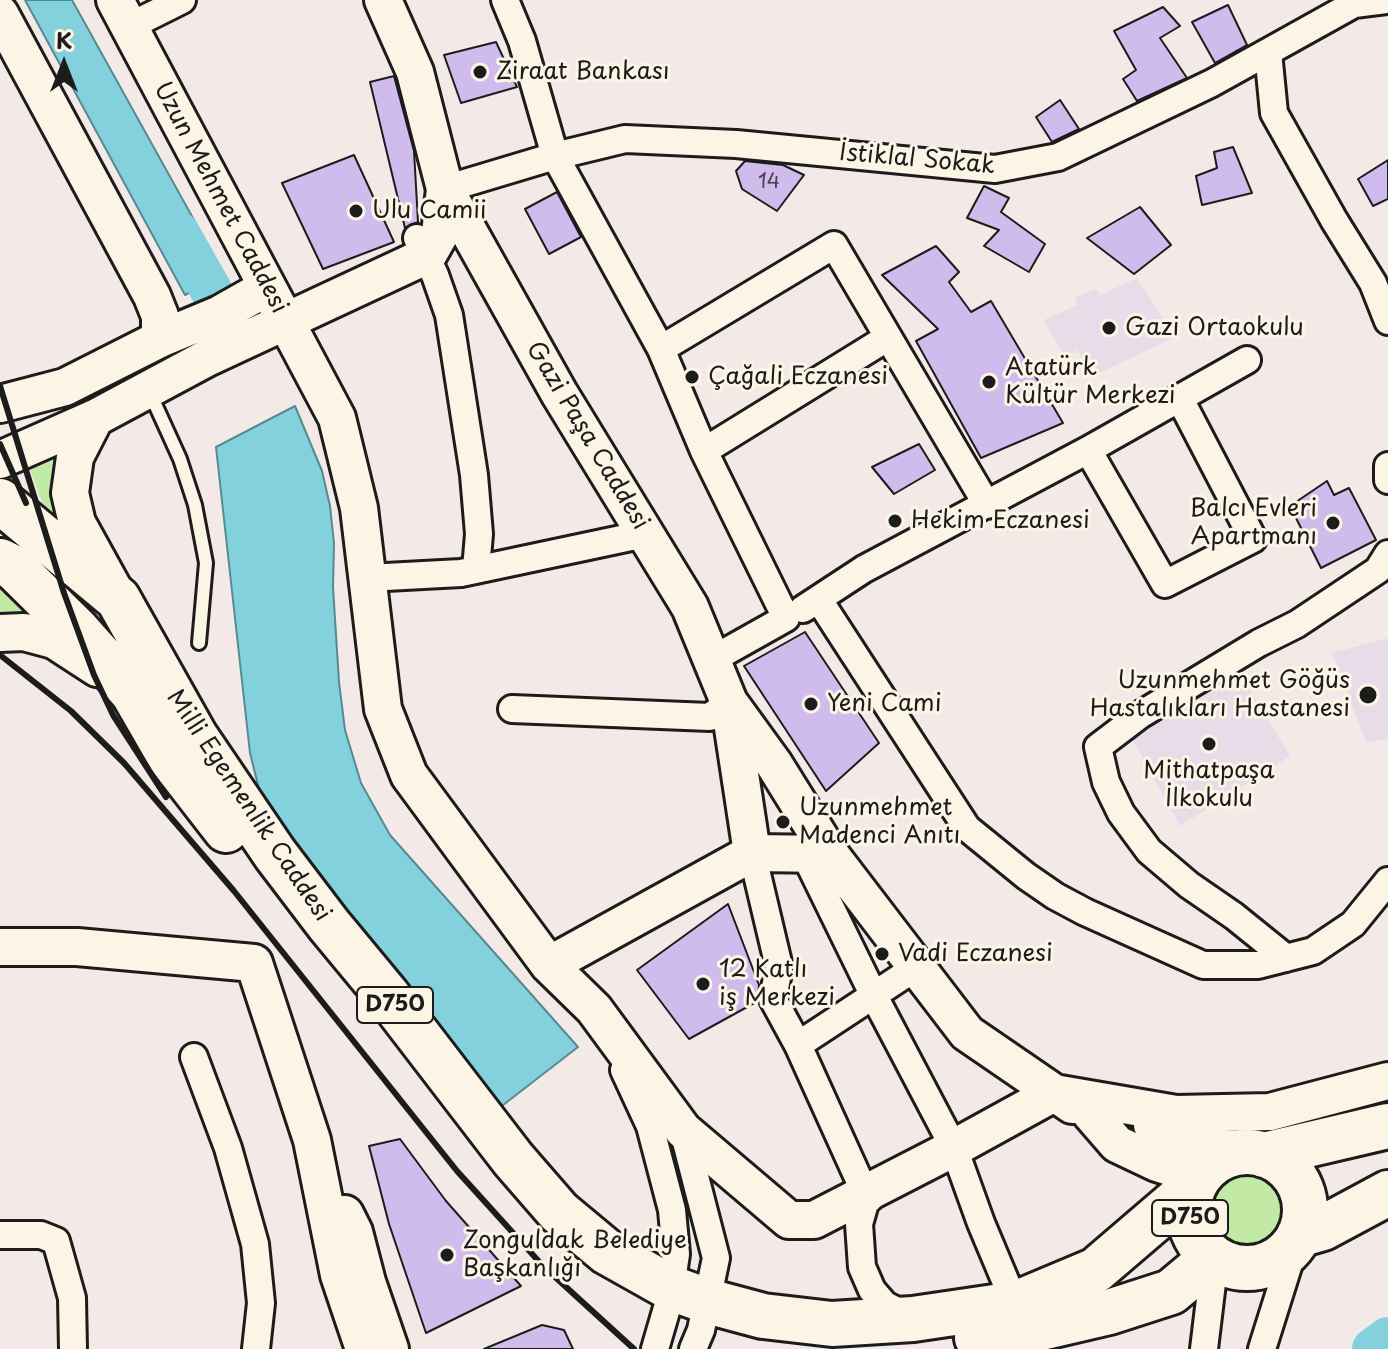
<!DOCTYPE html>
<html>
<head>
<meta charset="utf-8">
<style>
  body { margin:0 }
  #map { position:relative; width:1388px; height:1349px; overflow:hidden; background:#f3eae7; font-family:"Playpen Sans",sans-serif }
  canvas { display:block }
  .north { position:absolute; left:24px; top:24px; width:80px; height:80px; -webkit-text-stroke:6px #fcf5e5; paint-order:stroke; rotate:0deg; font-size:22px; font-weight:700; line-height:32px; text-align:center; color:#1c1c1c }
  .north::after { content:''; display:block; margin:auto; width:28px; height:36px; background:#1c1c1c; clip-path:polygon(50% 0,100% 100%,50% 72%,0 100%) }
</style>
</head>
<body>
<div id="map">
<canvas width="1388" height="1349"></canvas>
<div class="north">K</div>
</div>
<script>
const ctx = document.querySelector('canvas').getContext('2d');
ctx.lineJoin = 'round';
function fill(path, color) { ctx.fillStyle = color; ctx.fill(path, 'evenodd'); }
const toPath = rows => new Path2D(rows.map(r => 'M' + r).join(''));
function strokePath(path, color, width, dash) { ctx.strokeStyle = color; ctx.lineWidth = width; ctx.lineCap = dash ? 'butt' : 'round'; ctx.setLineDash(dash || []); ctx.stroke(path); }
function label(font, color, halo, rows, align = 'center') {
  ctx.font = font + ' "Playpen Sans",sans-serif'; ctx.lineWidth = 6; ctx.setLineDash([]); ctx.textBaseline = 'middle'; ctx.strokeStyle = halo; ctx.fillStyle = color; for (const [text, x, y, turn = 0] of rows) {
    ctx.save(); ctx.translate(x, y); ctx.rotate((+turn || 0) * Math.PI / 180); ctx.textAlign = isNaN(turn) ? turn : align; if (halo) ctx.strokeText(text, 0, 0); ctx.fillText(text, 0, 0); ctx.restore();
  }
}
fill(toPath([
  [1137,278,1175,337,1093,376,1077,350,1064,356,1044,320,1077,305,1075,298,1096,289,1100,295],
  [1388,638,1388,738,1366,743,1332,653],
  [1238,671,1290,756,1180,826,1129,733]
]), '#e8dce9');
fill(toPath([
  [66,448,72,536,49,523,29,466],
  [0,584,43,619,0,620],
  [1223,1163,1272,1163,1285,1173,1295,1187,1300,1203,1299,1221,1280,1251,1264,1260,1246,1262,1229,1259,1213,1250,1201,1236,1195,1220,1194,1203,1209,1173]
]), '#c2eaa5');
const water = toPath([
  [25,0,72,0,224,274,185,295,25,0],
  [295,406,322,471,330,506,334,543,333,587,339,682,345,730,361,783,390,835,578,1047,498,1109,329,894,260,793,250,753,216,447,295,406]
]);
fill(water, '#82d1dd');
strokePath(water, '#598990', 2);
strokePath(toPath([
  [178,232,211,290],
  [1373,1349,1388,1338]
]), '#82d1dd', 42);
const building = toPath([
  [1228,5,1247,45,1215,63,1192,22,1228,5],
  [1163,7,1180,26,1160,38,1187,78,1137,101,1123,79,1136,70,1114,31,1163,7],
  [496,42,517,87,461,103,444,55,496,42],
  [394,76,414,151,418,222,405,228,370,82,394,76],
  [1060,100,1079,129,1052,142,1036,117,1060,100],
  [1233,147,1252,193,1202,205,1196,176,1217,168,1214,152,1233,147],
  [354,155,394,242,323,269,282,183,354,155],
  [1388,160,1388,199,1373,206,1358,179,1388,160],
  [745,161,783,165,804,175,777,211,742,189,736,171,745,161],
  [984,186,1009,198,1001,212,1045,244,1029,272,984,246,999,230,967,218,984,186],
  [557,192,581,237,549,254,525,209,557,192],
  [1140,207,1171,245,1134,274,1087,238,1140,207],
  [936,246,959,272,949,282,971,312,991,301,1063,423,981,458,916,341,938,329,882,275,936,246],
  [919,444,935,470,894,494,872,467,919,444],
  [1327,481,1334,495,1349,488,1376,540,1321,568,1290,506,1327,481],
  [805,632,879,743,826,791,744,666,805,632],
  [728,904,759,985,758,1001,689,1039,637,970,728,904],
  [400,1139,446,1201,521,1286,426,1333,389,1224,369,1146,400,1139],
  [542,1325,564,1330,573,1349,484,1349,542,1325]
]);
fill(building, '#cfbced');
strokePath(building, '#1c1c1c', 2);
const lane = toPath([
  [150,393,180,459,195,505,206,563,199,643]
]);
const street = toPath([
  [505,0,522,41,555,156,661,349,704,451,786,618,713,659],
  [130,26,182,0],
  [1268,52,1274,113,1334,220,1373,283,1388,321],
  [445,189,555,156,625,139,736,144,995,169,1058,157,1212,83,1354,4,1386,0],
  [417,238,435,275,449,315,474,475,479,534,476,569],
  [661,349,834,245,987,505],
  [1088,450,1165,584,1253,539,1180,399],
  [704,451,887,338],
  [1388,466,1388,480],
  [367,578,461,573,645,534],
  [819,600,967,828,1026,876,1055,896,1085,912,1203,965,1258,965,1313,951,1353,924,1388,881],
  [803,609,864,569,1088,450,1247,360],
  [512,709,710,717,729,702],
  [752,853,779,967,773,999,798,1045,865,1193],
  [804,853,873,994,954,1148,981,1223,1015,1304],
  [1286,958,1234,916,1189,885,1149,851,1121,813,1106,782,1098,747,1140,715,1259,643,1297,624,1378,570,1388,554],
  [798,1045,918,966],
  [194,1057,228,1148,255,1244,261,1303,256,1349],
  [624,1070,650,1126,672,1210,676,1254,669,1301,655,1349],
  [683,1130,716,1258,701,1330,693,1349],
  [879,1189,865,1203,859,1224,862,1267,872,1290,885,1305,909,1317],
  [0,1235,41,1235,56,1241,72,1298,73,1349],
  [1204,1349,1215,1258],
  [1262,1349,1296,1241]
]);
const secondary = toPath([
  [115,0,337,418,359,508,383,709,409,775,549,965,594,1009,683,1130,789,1220,814,1220,954,1148,1054,1093,1176,1114,1270,1112,1388,1081],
  [383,0,415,72,445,189,559,393,690,607,729,702,774,764,830,854,967,1033,1072,1105],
  [0,14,152,296,160,316,160,339],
  [0,404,65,387,160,339,220,314,266,288],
  [95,418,75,457,70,493,77,523,114,590],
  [0,460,95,418,207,358,428,255,440,234,445,189],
  [0,633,24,632,54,640,97,668],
  [730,708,752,853],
  [0,947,77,947,254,963,312,1140,339,1275,364,1349],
  [549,965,752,853,830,854],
  [1091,1114,1117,1144,1157,1163,1200,1177],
  [1152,1125,1243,1153],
  [345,1214,354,1232,367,1282,390,1349]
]);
const highway = toPath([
  [0,501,118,599,195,736,275,854,329,925,387,995,513,1159,559,1212,607,1252,671,1288,707,1301,763,1316,832,1324,913,1319,1015,1304,1096,1270,1194,1186],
  [0,561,14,568,78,631,133,693,171,759,226,830],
  '1189 1210a58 58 0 1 1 116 0a58 58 0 1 1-116 0Z',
  [1264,1155,1388,1126],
  [1299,1235,1323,1228,1388,1193],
  [977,1338,1032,1330,1109,1312,1171,1292,1213,1257]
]);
strokePath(lane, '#1c1c1c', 18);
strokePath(street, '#1c1c1c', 32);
strokePath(secondary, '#1c1c1c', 42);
strokePath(highway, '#1c1c1c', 50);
strokePath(lane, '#fcf5e5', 12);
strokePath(street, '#fcf5e5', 26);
strokePath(secondary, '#fcf5e5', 36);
strokePath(highway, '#fcf5e5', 44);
strokePath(toPath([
  [0,386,64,593,94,675,113,715,166,797],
  [0,444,26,503],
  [0,655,71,711,124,763,234,891,457,1171,543,1266,634,1349]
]), '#1c1c1c', 6);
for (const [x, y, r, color] of [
  [480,72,8,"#1c1c1c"],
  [356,211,8,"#1c1c1c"],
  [1109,328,8,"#1c1c1c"],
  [692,377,8,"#1c1c1c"],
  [989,382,8,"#1c1c1c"],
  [895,521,8,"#1c1c1c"],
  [1333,523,8,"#1c1c1c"],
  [1368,695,10,"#1c1c1c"],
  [811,704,8,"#1c1c1c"],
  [1209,744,8,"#1c1c1c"],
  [783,822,8,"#1c1c1c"],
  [882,954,8,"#1c1c1c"],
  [703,984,8,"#1c1c1c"],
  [447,1255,8,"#1c1c1c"]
]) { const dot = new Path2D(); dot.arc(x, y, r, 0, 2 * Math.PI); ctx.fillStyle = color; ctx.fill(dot); strokePath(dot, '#fcf5e5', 3); }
label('20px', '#494450', null, [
  ["14",769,182]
]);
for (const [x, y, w] of [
  [395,1005,76],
  [1190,1218,76]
]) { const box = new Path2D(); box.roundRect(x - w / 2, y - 18, w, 36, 6); ctx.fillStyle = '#fcf5e5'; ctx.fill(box); strokePath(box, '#1c1c1c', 2); }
label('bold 22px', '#1c1c1c', null, [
  ["D750",395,1005],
  ["D750",1190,1218]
]);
label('24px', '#1c1c1c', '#fcf5e5', [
  ["Ziraat Bankası",496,72],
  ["Ulu Camii",372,211],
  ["Gazi Ortaokulu",1125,328],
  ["Atatürk",1005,368],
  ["Kültür Merkezi",1005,396],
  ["Çağali Eczanesi",708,377],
  ["Balcı Evleri",1317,509,"right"],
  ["Apartmanı",1317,537,"right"],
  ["Hekim Eczanesi",911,521],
  ["Uzunmehmet Göğüs",1350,681,"right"],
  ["Hastalıkları Hastanesi",1350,709,"right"],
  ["Yeni Cami",827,704],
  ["Mithatpaşa",1209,771,"center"],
  ["İlkokulu",1209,799,"center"],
  ["Uzunmehmet",799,808],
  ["Madenci Anıtı",799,836],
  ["Vadi Eczanesi",898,954],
  ["12 Katlı",719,970],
  ["iş Merkezi",719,998],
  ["Zonguldak Belediye",463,1241],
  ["Başkanlığı",463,1269]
], 'left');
label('24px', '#1c1c1c', '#fcf5e5', [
  ["İstiklal Sokak",917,160,5],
  ["Uzun Mehmet Caddesi",220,198,62],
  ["Gazi Paşa Caddesi",587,436,59],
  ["Milli Egemenlik Caddesi",248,806,56]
]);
</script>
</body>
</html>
